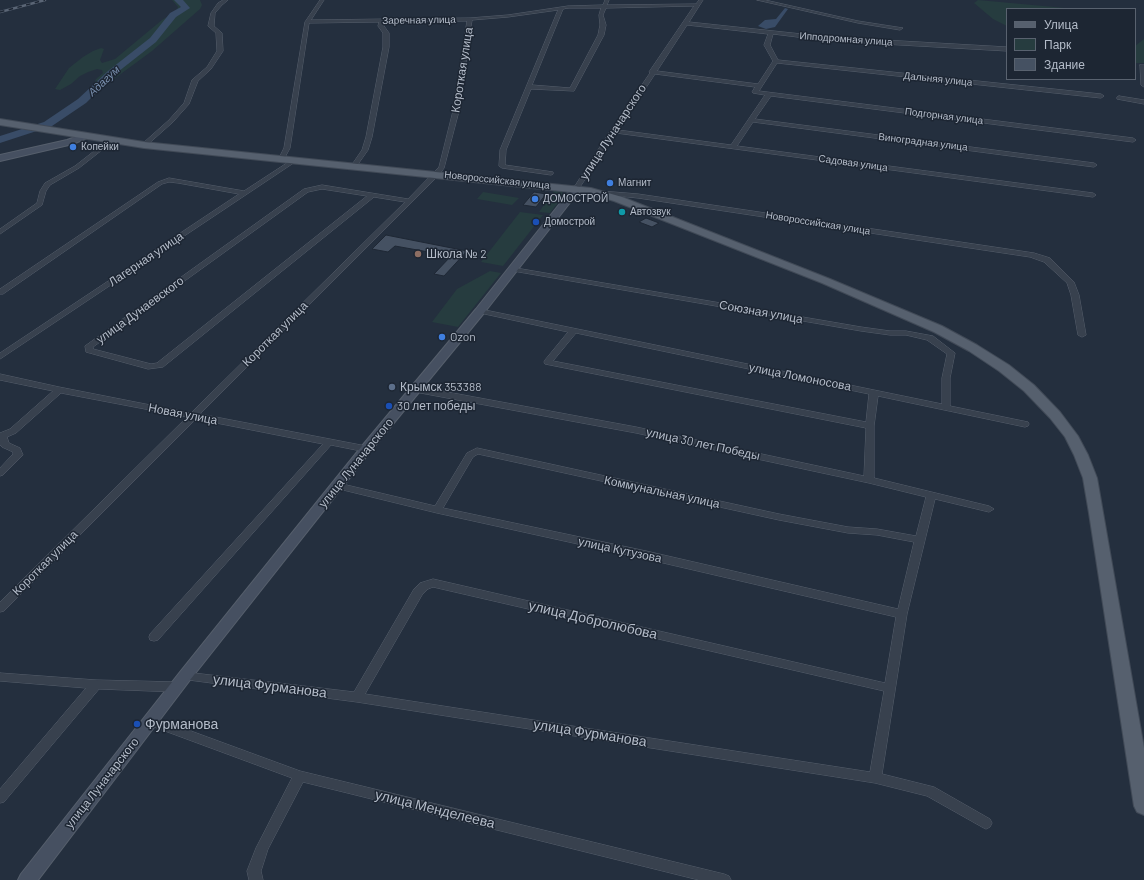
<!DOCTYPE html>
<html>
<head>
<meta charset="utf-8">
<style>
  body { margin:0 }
  #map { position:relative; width:1144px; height:880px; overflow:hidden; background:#242f3e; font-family:Barlow,sans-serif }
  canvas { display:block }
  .legend { position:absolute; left:1006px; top:8px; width:130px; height:72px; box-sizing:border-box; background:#1d2633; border:1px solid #59626f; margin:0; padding:5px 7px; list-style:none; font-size:12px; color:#b4bcc9 }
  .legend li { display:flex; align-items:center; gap:8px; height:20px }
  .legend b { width:20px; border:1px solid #59626f }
</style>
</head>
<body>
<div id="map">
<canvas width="1144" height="880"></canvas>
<ul class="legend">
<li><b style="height:5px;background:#56606e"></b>Улица</li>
<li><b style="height:11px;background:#263c3f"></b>Парк</li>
<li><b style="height:11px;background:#455162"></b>Здание</li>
</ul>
</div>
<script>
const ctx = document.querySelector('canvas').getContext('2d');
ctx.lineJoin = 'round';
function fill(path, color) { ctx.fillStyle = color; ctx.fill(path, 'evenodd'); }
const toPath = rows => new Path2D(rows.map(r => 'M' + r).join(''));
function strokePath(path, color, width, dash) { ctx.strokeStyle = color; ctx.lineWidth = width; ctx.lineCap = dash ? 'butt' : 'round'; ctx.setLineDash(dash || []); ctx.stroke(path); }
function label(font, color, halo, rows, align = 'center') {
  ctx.font = font + ' Barlow,sans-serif'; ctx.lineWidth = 3; ctx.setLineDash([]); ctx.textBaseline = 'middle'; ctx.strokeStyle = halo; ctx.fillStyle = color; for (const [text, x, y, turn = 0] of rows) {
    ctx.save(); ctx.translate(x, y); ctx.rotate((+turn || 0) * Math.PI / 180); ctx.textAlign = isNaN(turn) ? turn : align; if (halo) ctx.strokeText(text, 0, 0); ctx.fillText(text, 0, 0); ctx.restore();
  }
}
fill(toPath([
  [172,0,200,0,202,5,200,9,152,51,88,98,96,79,103,73,102,70,97,69,88,72,80,76,71,84,60,90,55,89,69,68,83,57,93,51,101,48,104,49,100,60,102,63,115,59,162,20,176,11,178,7],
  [978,0,1076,9,1007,9,1007,26,993,19,974,3],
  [1144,39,1144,63,1135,63,1135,46],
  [556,188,562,191,563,196,550,213,539,212],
  [483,192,519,198,512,205,477,199],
  [520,212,543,215,503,266,481,262],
  [490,271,501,273,458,327,432,322,457,289]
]), '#263c3f');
fill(toPath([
  [785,8,788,9,775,27,766,29,758,26,765,20,776,19]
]), '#394c67');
fill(toPath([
  [174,0,183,0,190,8,176,17,156,42,114,75,86,103,52,126,0,143,0,136,44,122,78,99,108,71,150,38,170,13,181,7,174,0]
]), '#394c67');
const building = toPath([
  [534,192,546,194,536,207,523,205,534,192],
  [646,218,659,223,652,227,639,222,646,218],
  [386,235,467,251,444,276,434,274,451,256,395,246,388,252,372,249,386,235]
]);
fill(building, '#455162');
strokePath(building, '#1f2835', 1);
const minor = toPath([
  [223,0,228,0,222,5,215,13,214,26,222,33,223,51,211,69,198,81,189,104,173,122,146,146,142,146,142,144,169,120,184,103,192,80,207,67,217,51,216,33,208,26,211,13,218,3,223,0],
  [320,0,324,0,311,20,470,18,508,15,568,6,603,5,605,0,609,0,607,5,696,4,699,0,703,0,689,22,830,37,1007,47,1007,51,830,41,773,34,770,45,778,60,1101,94,1104,96,1101,98,777,63,759,91,1133,138,1136,140,1133,142,771,96,755,119,1094,163,1097,165,1094,167,753,122,737,146,1093,193,1096,195,1093,197,616,133,578,190,576,191,573,189,610,131,650,73,649,72,694,6,606,8,603,15,606,25,604,35,574,91,531,89,506,150,505,165,553,172,553,174,551,175,502,168,499,166,500,150,558,10,508,17,472,20,459,111,444,168,439,175,200,414,366,446,371,449,369,451,366,452,331,445,158,640,154,641,150,640,149,637,150,634,323,444,196,419,4,611,0,612,0,602,187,417,61,393,16,433,7,437,9,443,20,448,23,455,3,475,0,476,0,468,13,454,13,452,2,447,0,445,0,433,10,429,53,391,0,380,0,374,59,387,191,413,405,202,374,197,163,367,148,369,86,352,85,346,304,189,322,185,408,199,439,167,453,111,467,21,383,22,384,26,389,33,389,47,372,137,368,150,356,167,354,168,351,166,362,150,366,137,383,47,383,33,378,26,379,22,309,23,290,148,283,161,279,161,278,160,284,148,305,22,320,0],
  [568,8,601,8,599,15,600,25,598,35,570,88,532,85,563,9,568,8],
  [687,25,768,34,764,45,773,61,758,84,657,71,687,25],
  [655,74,755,87,752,92,753,93,765,95,731,145,618,130,655,74],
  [322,189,367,196,157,363,151,364,93,349,93,347,308,192,322,189],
  [757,0,765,0,858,21,903,28,900,30,858,23,757,0],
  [1140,65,1144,65,1144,87,1141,85,1140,65],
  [1119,96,1144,100,1144,104,1117,99,1117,97,1119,96],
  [115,141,120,142,102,150,79,168,50,185,46,191,42,205,0,234,0,229,37,203,40,191,45,183,75,166,98,148,115,141],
  [293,159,296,161,295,162,0,359,0,353,239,194,178,183,169,182,162,184,3,294,0,294,0,289,158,182,169,178,244,191,293,159],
  [601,191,638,194,1034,253,1050,258,1074,282,1079,295,1086,335,1082,337,1078,335,1071,295,1067,283,1044,262,1030,257,638,198,599,194,599,192,601,191],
  [510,267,861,327,890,331,906,331,933,336,955,353,950,378,950,406,1028,422,1029,424,1028,426,1025,427,878,396,874,426,874,478,989,506,994,509,989,512,935,499,907,614,882,774,934,787,990,819,992,823,990,827,986,829,982,827,927,796,875,783,357,702,181,679,179,676,181,673,185,672,354,692,414,589,420,583,433,579,885,683,896,617,646,559,437,513,335,488,333,486,335,484,338,483,435,506,467,453,477,448,779,514,848,527,877,529,916,536,926,497,869,483,636,433,415,392,411,389,415,386,636,427,864,476,866,428,545,364,544,362,545,360,568,332,480,313,476,311,480,309,942,404,942,378,947,354,927,340,906,335,890,335,861,331,513,271,510,271,510,267],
  [576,333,869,394,866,422,553,361,576,333],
  [478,454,779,520,848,533,877,535,914,542,898,609,646,551,443,508,473,457,478,454],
  [433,587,884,691,870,772,365,694,422,595,428,589,433,587],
  [0,673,96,680,177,682,181,684,183,687,181,690,177,692,99,689,4,802,0,803,0,789,86,688,0,681,0,673],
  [150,716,300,771,724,874,729,876,731,880,699,880,303,782,268,849,261,871,263,880,249,880,247,871,256,848,292,778,146,724,144,721,146,718,150,716]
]);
const secondary = toPath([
  [84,134,88,136,87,138,73,144,0,161,0,155,67,140,84,134],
  [576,186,580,189,579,191,484,313,370,452,190,680,38,880,18,880,21,874,180,672,362,446,476,309,573,187,576,186]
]);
const primary = toPath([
  [0,119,144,142,591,188,622,197,830,279,942,326,977,345,1009,365,1034,385,1060,412,1078,436,1088,455,1097,478,1144,748,1144,815,1137,812,1134,806,1089,513,1083,478,1074,455,1065,437,1050,418,1024,391,999,371,969,351,934,332,822,283,614,201,590,194,144,148,0,125,0,119]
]);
strokePath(minor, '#565f6c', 1);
strokePath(secondary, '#565f6c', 2);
strokePath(primary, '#414a57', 2);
fill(minor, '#38414e');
fill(secondary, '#465061');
fill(primary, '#56606e');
const rail = toPath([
  [0,12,45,0]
]);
strokePath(rail, '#5a6575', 2.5);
strokePath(rail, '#1d2633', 1.5, [4.5]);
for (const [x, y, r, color] of [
  [73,147,4,"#3f7fe0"],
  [610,183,4,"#3f7fe0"],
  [535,199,4,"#3f7fe0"],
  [622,212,4,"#0f9aa8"],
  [536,222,4,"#1a4fb4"],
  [418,254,4,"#8d6e63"],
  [442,337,4,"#3f7fe0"],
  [392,387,4,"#5c6f8a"],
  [389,406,4,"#1a4fb4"],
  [137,724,4,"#1a4fb4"]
]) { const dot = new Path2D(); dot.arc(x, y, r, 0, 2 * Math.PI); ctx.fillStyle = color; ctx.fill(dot); strokePath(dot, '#1d2633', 1.5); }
label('10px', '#b4bcc9', '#1d2633', [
  ["Заречная улица",419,20,-1],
  ["Ипподромная улица",846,39,4],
  ["Дальняя улица",938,79,6],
  ["Подгорная улица",944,116,7],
  ["Виноградная улица",923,142,7],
  ["Садовая улица",853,163,8],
  ["Новороссийская улица",497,180,6],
  ["Новороссийская улица",818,223,9]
]);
label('10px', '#b4bcc9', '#1d2633', [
  ["Копейки",81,147],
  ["Магнит",618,183],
  ["ДОМОСТРОЙ",543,199],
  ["Автозвук",630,212],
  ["Домострой",544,222]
], 'left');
label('italic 11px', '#7c92b1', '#1d2633', [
  ["Адагум",104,81,-43]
]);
label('12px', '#b4bcc9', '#1d2633', [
  ["Короткая улица",462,70,-81],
  ["улица Луначарского",613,132,-57],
  ["Лагерная улица",146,259,-34],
  ["улица Дунаевского",140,310,-36],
  ["Союзная улица",761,312,10],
  ["Короткая улица",275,334,-45],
  ["улица Ломоносова",800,377,11],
  ["Новая улица",183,414,11],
  ["улица 30 лет Победы",703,444,12],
  ["улица Луначарского",356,463,-51],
  ["Коммунальная улица",662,492,12],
  ["улица Кутузова",620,550,12],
  ["Короткая улица",45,563,-45],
  ["улица Луначарского",102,783,-52]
]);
label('12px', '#b4bcc9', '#1d2633', [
  ["Школа № 2",426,254],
  ["Ozon",450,337],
  ["Крымск 353388",400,387],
  ["30 лет победы",397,406]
], 'left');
label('14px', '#b4bcc9', '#1d2633', [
  ["улица Добролюбова",593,620,13],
  ["улица Фурманова",270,686,7],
  ["улица Фурманова",590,733,9],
  ["улица Менделеева",435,809,14]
]);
label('14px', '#b4bcc9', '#1d2633', [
  ["Фурманова",145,724]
], 'left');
</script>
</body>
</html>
